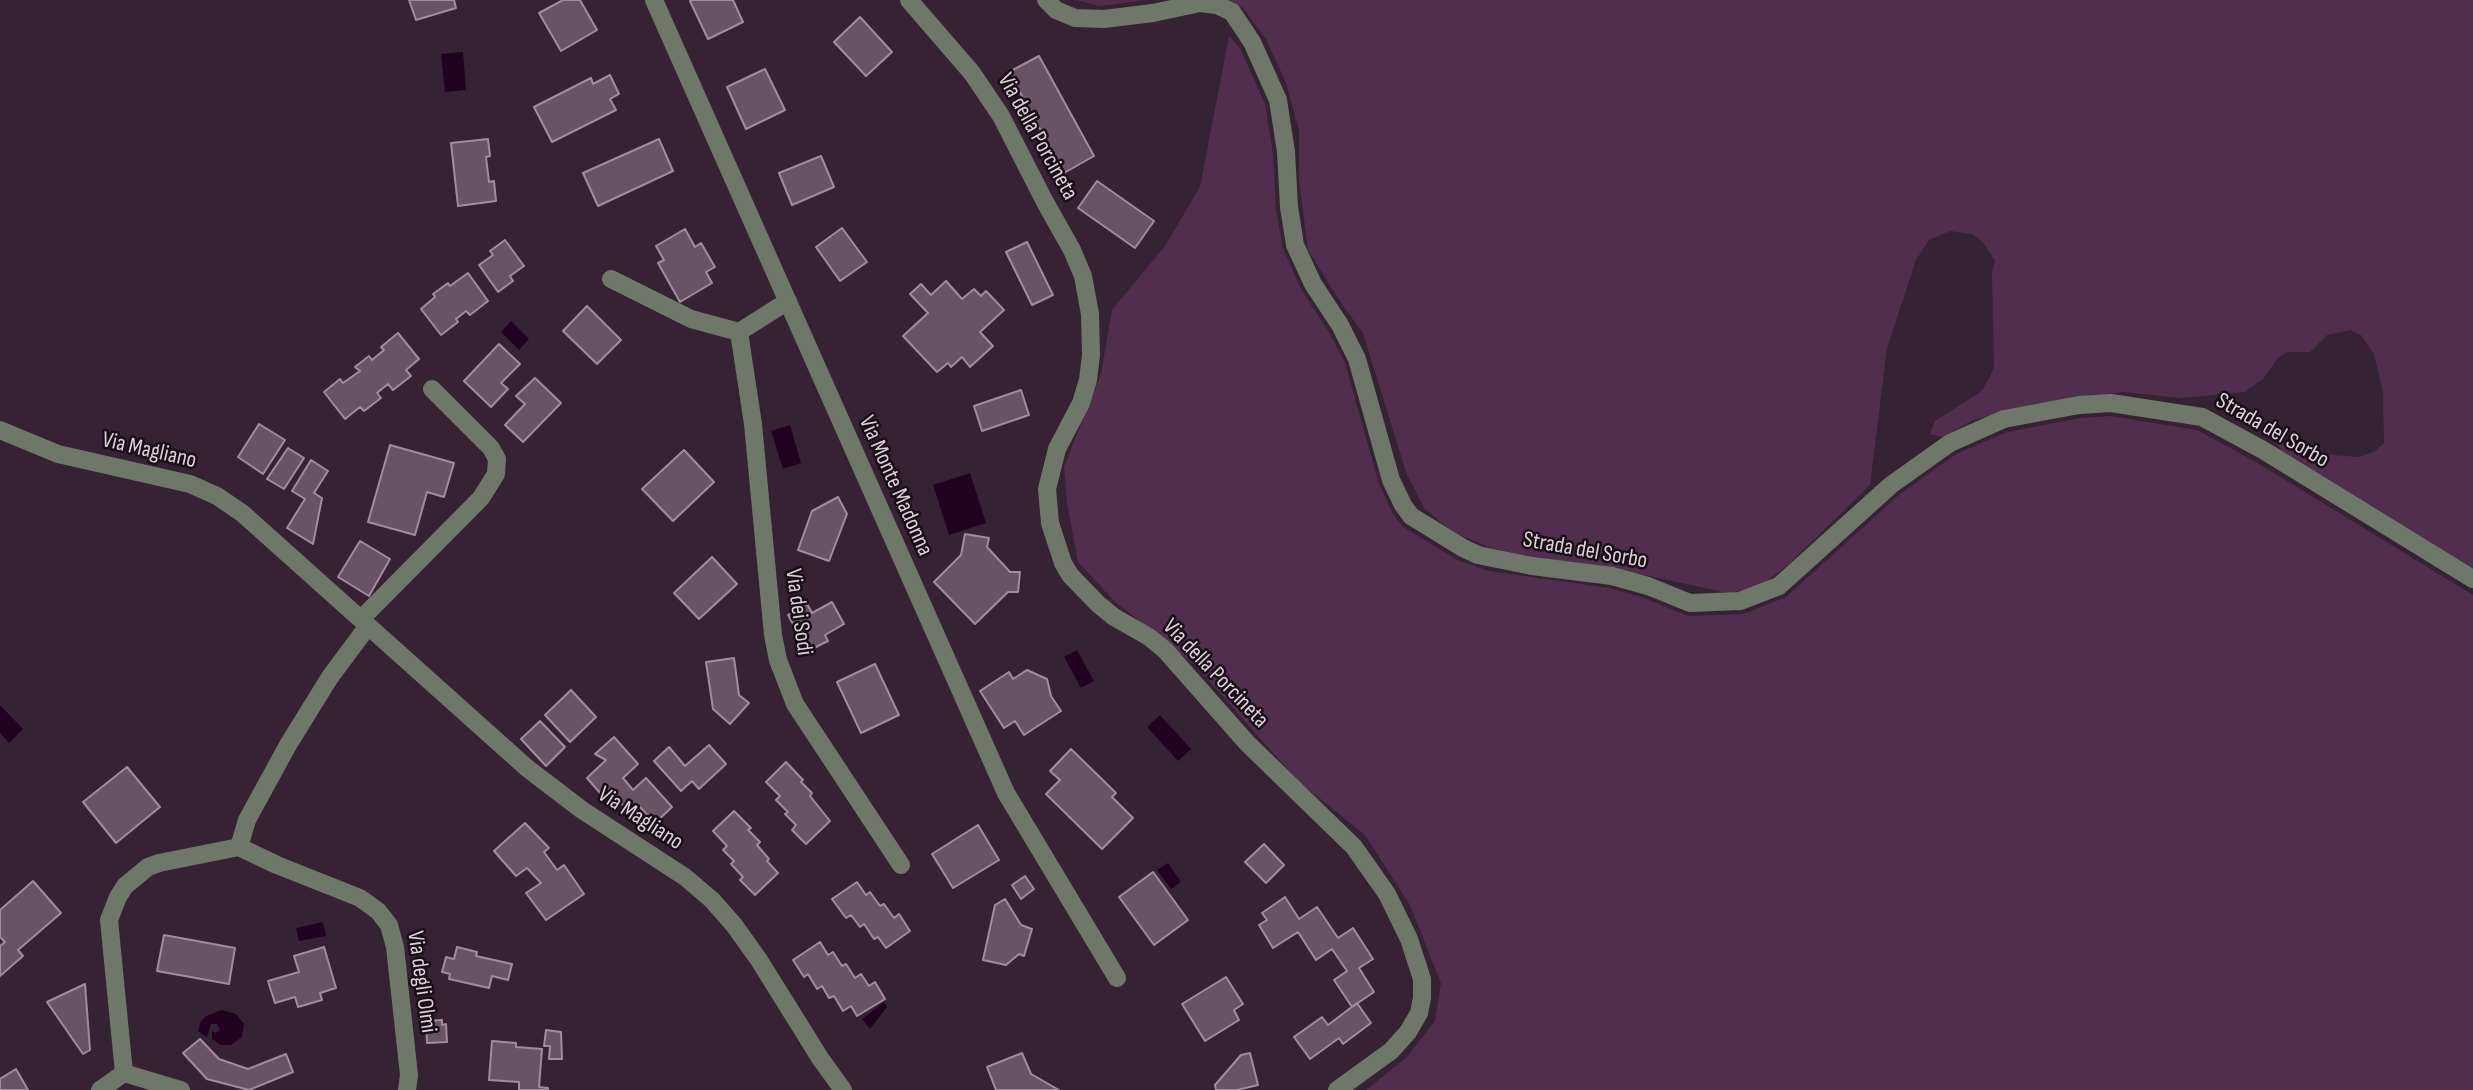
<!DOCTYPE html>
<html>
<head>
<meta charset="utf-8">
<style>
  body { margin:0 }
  canvas { display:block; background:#352233 }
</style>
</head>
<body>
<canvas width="2473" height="1090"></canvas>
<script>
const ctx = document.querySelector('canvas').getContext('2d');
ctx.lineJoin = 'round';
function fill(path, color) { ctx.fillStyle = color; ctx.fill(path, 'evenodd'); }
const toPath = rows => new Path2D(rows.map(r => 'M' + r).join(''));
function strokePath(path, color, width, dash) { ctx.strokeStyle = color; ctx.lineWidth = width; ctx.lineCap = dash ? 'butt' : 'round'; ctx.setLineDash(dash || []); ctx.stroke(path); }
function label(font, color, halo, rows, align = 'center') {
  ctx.font = font + ' "Sofia Sans Condensed",sans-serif'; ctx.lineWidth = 5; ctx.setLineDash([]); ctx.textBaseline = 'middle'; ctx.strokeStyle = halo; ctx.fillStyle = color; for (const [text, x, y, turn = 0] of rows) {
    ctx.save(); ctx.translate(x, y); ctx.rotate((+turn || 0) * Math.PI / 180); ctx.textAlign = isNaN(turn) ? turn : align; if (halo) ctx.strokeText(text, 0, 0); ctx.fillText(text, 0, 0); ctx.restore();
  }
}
fill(toPath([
  [1076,0,1147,0,1100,6],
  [1226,0,2473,0,2473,568,2380,515,2283,454,2277,443,2331,455,2359,457,2374,452,2384,443,2383,392,2374,354,2361,335,2351,330,2327,335,2310,352,2287,352,2277,359,2264,378,2245,392,2180,398,2124,392,2033,404,1973,420,1942,437,1930,434,1935,421,1982,391,1994,368,1992,273,1995,261,1982,241,1972,234,1950,231,1929,240,1916,260,1887,348,1870,485,1789,564,1759,587,1728,593,1608,567,1547,562,1492,548,1454,533,1424,508,1406,472,1363,333,1341,303,1308,250,1299,179,1299,130,1286,83,1266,39,1243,8],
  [1229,36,1240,48,1265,104,1273,154,1276,209,1283,249,1302,291,1329,332,1345,363,1379,484,1392,512,1402,526,1457,560,1489,571,1609,588,1644,598,1688,616,1743,614,1786,597,1899,495,1956,454,2007,432,2081,418,2111,416,2197,430,2256,462,2473,595,2473,1090,1366,1090,1407,1057,1435,1021,1441,983,1410,905,1365,835,1297,780,1197,667,1113,600,1078,562,1067,502,1064,467,1101,374,1112,310,1165,246,1200,187]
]), '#512e4e');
fill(toPath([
  [463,52,466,90,445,92,441,54],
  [511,321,529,339,519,350,501,332],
  [790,425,801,463,783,469,771,431],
  [970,473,986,523,949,535,933,485],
  [1077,650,1094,681,1081,688,1064,657],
  [0,705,23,729,9,743,0,733],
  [1160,715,1191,749,1178,761,1147,727],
  [1168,863,1181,882,1171,889,1157,870],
  [323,922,326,936,299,941,296,928],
  [884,1002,887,1007,870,1029,862,1019],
  [222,1010,236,1014,244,1024,242,1037,231,1045,221,1045,212,1039,212,1031,216,1033,220,1030,217,1024,211,1024,207,1037,198,1031,201,1021,206,1016]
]), '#230221');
const building = toPath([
  [409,0,454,0,456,8,416,20,409,0],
  [563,0,580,0,597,30,561,51,539,13,563,0],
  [693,0,733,0,743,22,708,39,690,1,693,0],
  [860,17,892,52,866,76,834,42,860,17],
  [1039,56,1094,156,1064,173,1009,72,1039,56],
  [765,69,785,110,746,129,727,87,765,69],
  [610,75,619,94,610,99,616,110,552,142,534,107,591,78,593,84,610,75],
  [488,139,490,156,486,157,489,182,494,181,496,201,458,206,451,143,488,139],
  [659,139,673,171,598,206,583,173,659,139],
  [821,156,834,187,792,205,779,173,821,156],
  [1097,181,1154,221,1135,248,1078,208,1097,181],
  [842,228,867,262,840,281,816,247,842,228],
  [685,229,695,247,701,243,715,267,706,272,712,283,680,302,658,263,664,260,656,246,685,229],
  [505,240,524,266,510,276,513,281,498,292,479,265,493,255,490,251,505,240],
  [1027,242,1053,295,1032,305,1006,252,1027,242],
  [468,273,488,301,470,315,466,311,456,319,458,322,441,335,421,309,435,297,433,294,448,283,450,286,468,273],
  [946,281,962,299,974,289,981,296,986,291,1004,310,980,332,993,346,970,367,962,357,951,367,948,363,937,372,903,336,928,313,910,294,921,284,931,295,946,281],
  [587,306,621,340,597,364,563,331,587,306],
  [398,333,419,359,406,370,411,376,393,390,388,384,377,393,381,398,364,411,360,407,345,419,324,392,340,379,343,383,360,371,355,367,369,356,372,360,384,350,381,347,398,333],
  [499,344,520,364,501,383,508,389,491,407,464,381,499,344],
  [535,378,561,403,523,442,505,425,525,404,516,396,535,378],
  [1021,390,1029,415,982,431,974,406,1021,390],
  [259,424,285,440,263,474,238,457,259,424],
  [390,445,454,463,444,497,427,492,415,535,368,522,390,445],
  [288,448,304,458,284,489,267,479,288,448],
  [684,450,714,482,673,521,642,489,684,450],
  [311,460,328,471,314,493,322,498,313,544,287,528,305,499,292,491,311,460],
  [838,497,847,514,829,561,798,550,812,511,838,497],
  [965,534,989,538,987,547,1010,572,1020,572,1018,592,1008,592,975,624,934,582,961,555,965,534],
  [360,541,390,559,369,596,338,577,360,541],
  [712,557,737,584,699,619,674,593,712,557],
  [832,602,844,624,825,635,828,641,808,651,788,615,807,604,812,613,832,602],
  [734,658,739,695,749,703,730,724,713,709,706,662,734,658],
  [875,664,899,715,861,733,837,682,875,664],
  [1027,670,1047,679,1051,696,1061,711,1024,735,1015,721,1004,728,980,691,1009,672,1013,679,1027,670],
  [571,690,596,717,570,742,545,715,571,690],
  [540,721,565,747,546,766,521,739,540,721],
  [614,737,638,764,623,778,633,790,646,778,672,807,655,823,638,805,629,812,606,787,600,793,587,778,606,760,595,754,614,737],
  [709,745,726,764,699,789,692,781,681,791,654,761,669,747,685,766,709,745],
  [1071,749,1116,793,1112,797,1133,818,1102,849,1046,794,1060,780,1050,771,1071,749],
  [786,762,803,780,801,782,812,793,810,796,830,821,806,844,792,830,796,825,785,814,788,812,776,800,780,796,766,782,786,762],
  [127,767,160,807,116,843,83,802,127,767],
  [734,811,751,828,748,830,760,842,757,845,769,859,767,861,778,873,755,895,740,880,743,877,731,864,734,861,723,850,727,846,713,831,734,811],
  [525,823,549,848,544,852,557,870,564,865,584,894,546,920,526,893,541,883,527,868,516,876,494,851,525,823],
  [978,825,999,860,953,888,932,854,978,825],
  [1264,844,1284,865,1266,883,1245,862,1264,844],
  [1153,872,1188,920,1154,945,1119,897,1153,872],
  [1025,876,1034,889,1021,899,1012,885,1025,876],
  [33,881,61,913,18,950,23,956,0,976,0,946,5,942,0,937,0,910,33,881],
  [857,882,866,895,870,892,880,906,884,904,894,918,899,914,910,931,886,948,878,937,874,939,864,924,860,927,851,915,846,918,832,899,857,882],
  [1285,897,1299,919,1317,907,1338,938,1353,928,1373,959,1359,968,1374,992,1352,1007,1334,980,1347,971,1332,949,1316,960,1298,932,1273,948,1259,925,1267,920,1262,913,1285,897],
  [1005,899,1021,925,1032,929,1024,956,1019,954,1006,965,983,960,995,905,1005,899],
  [164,935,235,948,229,984,157,971,164,935],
  [820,942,828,955,833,952,842,966,846,964,855,978,861,974,869,986,875,982,885,999,857,1016,851,1006,843,1011,834,996,829,998,822,986,817,989,808,974,804,977,793,960,820,942],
  [324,947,336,988,320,993,322,1000,298,1007,295,997,275,1003,268,981,299,972,294,956,324,947],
  [457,947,477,952,476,956,512,964,508,980,492,976,489,988,449,979,450,974,442,972,446,957,454,959,457,947],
  [1226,977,1243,1004,1234,1010,1239,1020,1205,1041,1182,1004,1226,977],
  [85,984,90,1050,83,1054,47,1002,85,984],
  [1357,1003,1371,1023,1343,1044,1339,1038,1310,1059,1294,1037,1322,1017,1328,1025,1357,1003],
  [442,1020,442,1025,446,1024,447,1042,427,1043,426,1021,442,1020],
  [546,1030,561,1032,562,1059,549,1059,550,1046,544,1046,546,1030],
  [200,1039,219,1059,248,1069,286,1054,293,1072,249,1090,207,1079,183,1053,200,1039],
  [492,1041,516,1043,516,1047,542,1049,539,1087,548,1088,548,1090,519,1090,519,1082,489,1080,492,1041],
  [1022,1053,1031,1074,1059,1090,996,1090,987,1067,1022,1053],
  [1250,1053,1258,1085,1237,1090,1216,1090,1215,1085,1241,1055,1250,1053],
  [16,1069,28,1090,0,1090,0,1079,16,1069]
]);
fill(building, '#685365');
strokePath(building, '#a28a9f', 2);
strokePath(toPath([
  [654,0,1006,793,1117,978],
  [909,0,972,73,1001,116,1045,202,1072,250,1083,276,1090,314,1091,355,1088,380,1081,403,1057,449,1047,489,1050,523,1063,563,1070,575,1098,604,1114,617,1149,637,1165,650,1247,743,1354,847,1387,894,1409,939,1422,979,1422,998,1419,1013,1408,1032,1391,1051,1337,1090],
  [1046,0,1056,10,1075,18,1104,19,1153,13,1200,3,1217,5,1232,12,1252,42,1278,100,1286,152,1289,207,1295,245,1313,284,1340,325,1357,359,1391,480,1403,505,1411,516,1463,548,1478,555,1532,566,1612,576,1648,586,1690,603,1740,601,1779,586,1891,485,1950,443,2004,419,2079,405,2111,403,2202,417,2263,450,2473,579],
  [611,279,691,319,739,332,788,301],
  [739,332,753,424,773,635,778,660,795,704,901,865],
  [0,430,58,454,190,484,217,496,242,513,527,768,582,810,685,877,712,900,734,925,759,960,820,1058,843,1090],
  [361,619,481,498,496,474,497,459,491,448,432,389],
  [239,847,277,865,360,898,378,911,389,925,395,947,409,1075,407,1090],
  [124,1073,181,1090],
  [100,1090,124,1073,109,920,118,897,125,886,148,867,159,863,239,847,247,820,288,745,330,677,368,626]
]), '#6f766a', 18);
label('23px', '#ddd0db', '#180f17', [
  ["Via della Porcineta",1037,137,61],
  ["Strada del Sorbo",2272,431,30],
  ["Via Magliano",149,451,13],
  ["Via Monte Madonna",895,486,66],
  ["Strada del Sorbo",1585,551,10],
  ["Via dei Sodi",798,612,82],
  ["Via della Porcineta",1215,674,46],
  ["Via Magliano",640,819,33],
  ["Via degli Olmi",421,982,82]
]);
</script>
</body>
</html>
